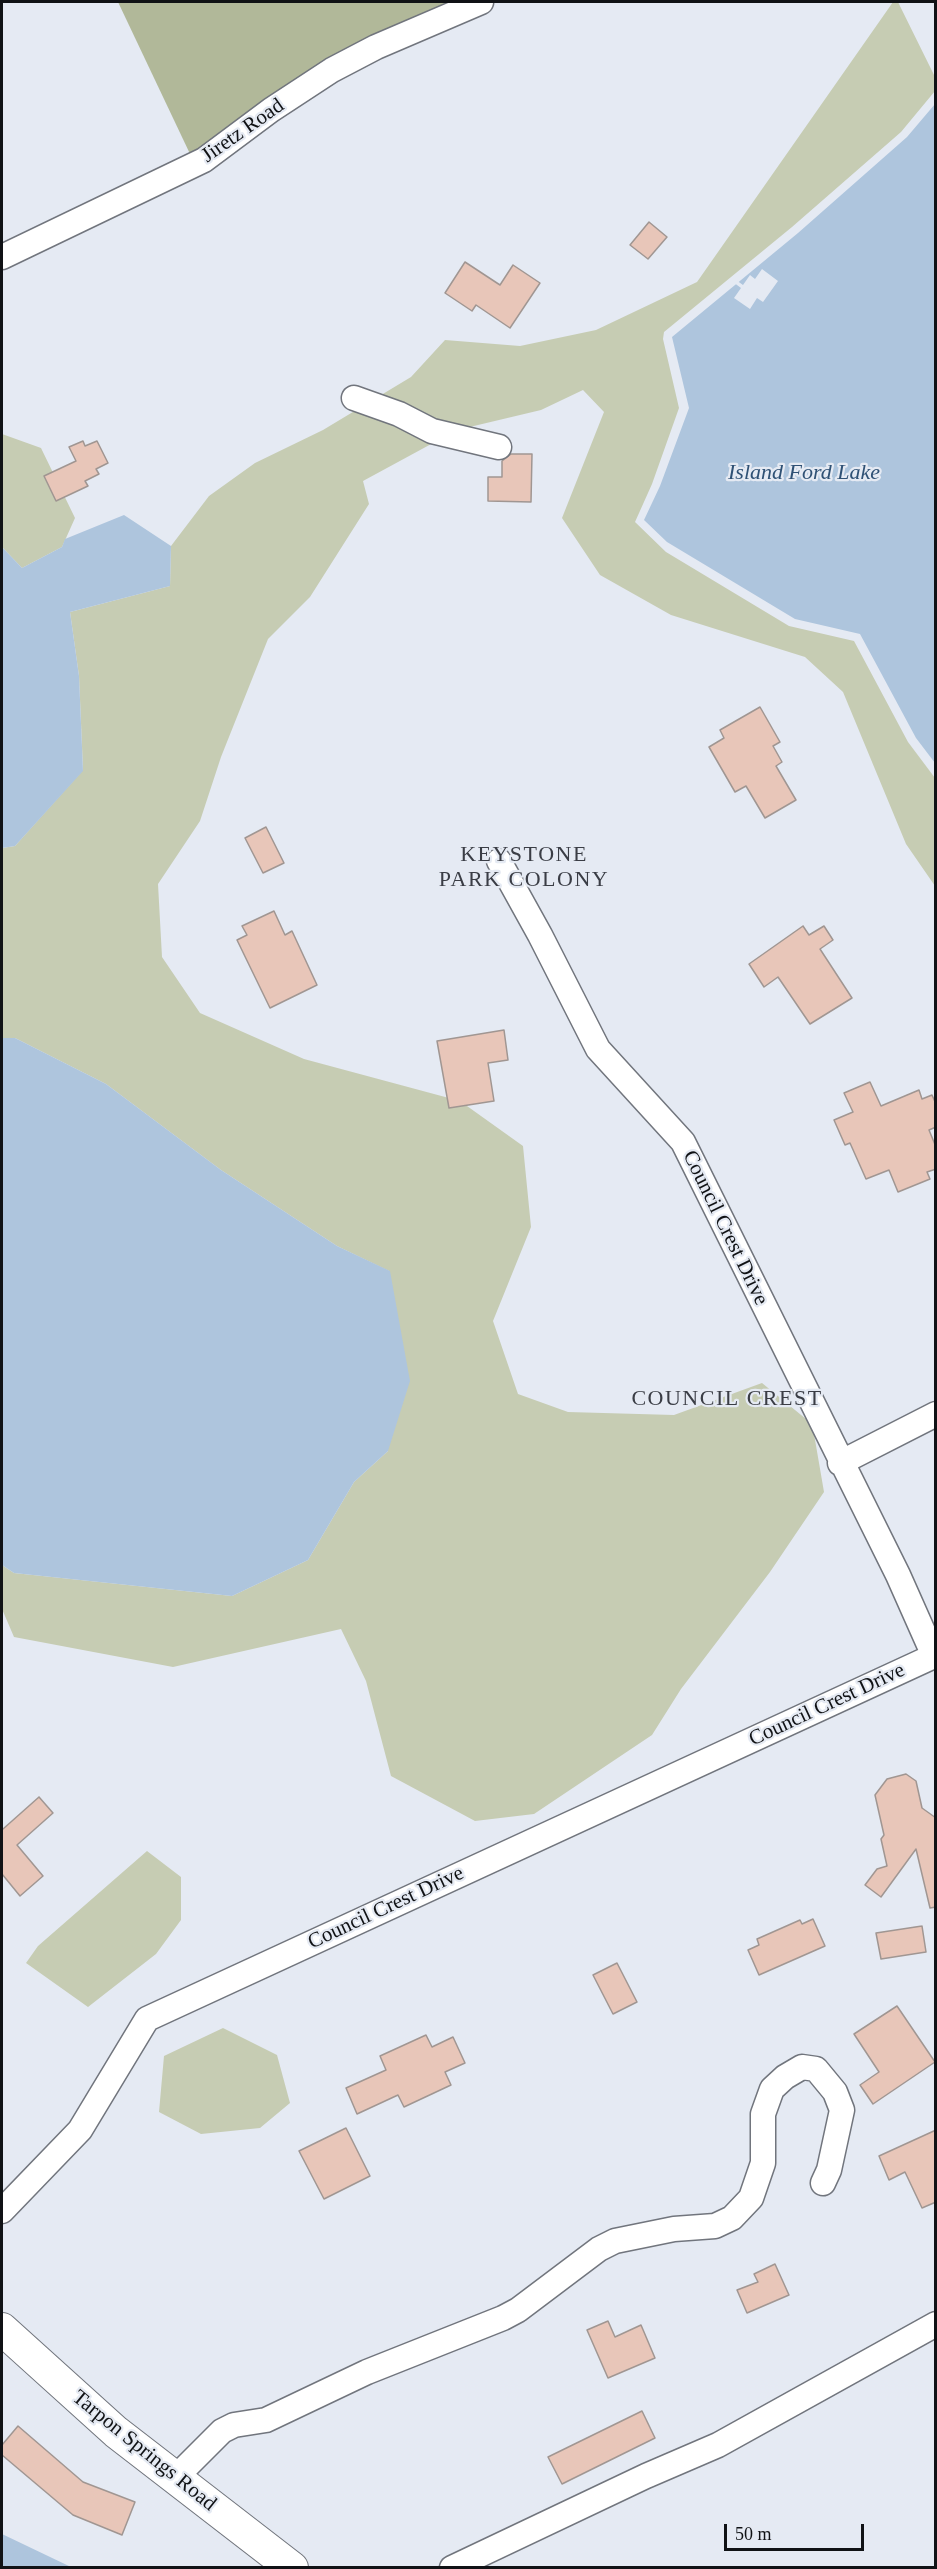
<!DOCTYPE html>
<html>
<head>
<meta charset="utf-8">
<style>
  body { margin:0 }
  #map { position:relative; width:937px; height:2569px; overflow:hidden; background:#e5eaf3; font-family:"Times New Roman",serif }
  canvas { display:block }
  .frame { position:absolute; inset:0; border:3px solid #101215; pointer-events:none }
  .scale { position:absolute; left:724px; top:2524px; width:140px; height:27px; box-sizing:border-box; border:3px solid #101215; border-top:0; padding-left:8px; font-size:18px; line-height:21px; white-space:nowrap; color:#101215; -webkit-text-stroke:4px #e5eaf3; paint-order:stroke }
</style>
</head>
<body>
<div id="map">
<canvas width="937" height="2569"></canvas>
<div class="frame"></div>
<div class="scale">50 m</div>
</div>
<script>
const ctx = document.querySelector('canvas').getContext('2d');
ctx.lineJoin = 'round';
function fill(path, color) { ctx.fillStyle = color; ctx.fill(path, 'evenodd'); }
const toPath = rows => new Path2D(rows.map(r => 'M' + r).join(''));
function strokePath(path, color, width, dash) { ctx.strokeStyle = color; ctx.lineWidth = width; ctx.lineCap = dash ? 'butt' : 'round'; ctx.setLineDash(dash || []); ctx.stroke(path); }
function label(font, color, halo, rows, align = 'center') {
  ctx.font = font + ' "Times New Roman",serif'; ctx.lineWidth = 4.5; ctx.setLineDash([]); ctx.textBaseline = 'middle'; ctx.strokeStyle = halo; ctx.fillStyle = color; for (const [text, x, y, turn = 0] of rows) {
    ctx.save(); ctx.translate(x, y); ctx.rotate((+turn || 0) * Math.PI / 180); ctx.textAlign = isNaN(turn) ? turn : align; if (halo) ctx.strokeText(text, 0, 0); ctx.fillText(text, 0, 0); ctx.restore();
  }
}
fill(toPath([
  [893,2,898,2,935,77,935,91,901,132,792,227,664,332,663,339,679,408,652,484,635,522,666,552,789,626,854,641,908,742,935,778,935,886,906,844,843,692,805,657,671,615,600,575,562,518,604,412,583,390,541,410,457,430,363,481,369,504,310,597,268,639,221,757,200,821,158,884,162,957,200,1013,304,1059,460,1101,523,1146,531,1227,493,1321,518,1394,568,1412,674,1415,762,1383,806,1419,814,1434,824,1492,770,1572,681,1689,652,1735,534,1814,475,1821,391,1776,366,1681,341,1629,173,1667,14,1637,2,1609,2,1565,14,1573,232,1596,308,1560,354,1482,388,1451,389,1271,337,1246,221,1170,106,1084,15,1038,2,1038,2,848,15,846,83,770,79,676,70,612,170,586,171,546,209,496,255,463,323,430,411,377,445,340,520,346,596,330,697,282],
  [2,434,41,448,75,518,62,547,22,568,2,547],
  [147,1851,181,1877,181,1920,156,1954,88,2007,26,1963,38,1946],
  [223,2028,277,2055,290,2103,260,2128,201,2134,159,2112,164,2056]
]), '#c6ccb3');
fill(toPath([
  [118,2,458,2,191,156]
]), '#b1b899');
fill(toPath([
  [935,104,935,763,916,738,860,634,795,619,667,542,644,520,660,486,689,408,672,337,798,233,907,137],
  [124,515,171,546,170,586,70,612,79,676,83,771,15,846,2,848,2,547,22,568,62,547,65,539],
  [2,1038,15,1038,106,1084,221,1170,337,1246,390,1271,410,1381,388,1451,354,1482,308,1560,232,1596,14,1573,2,1565],
  [2,2534,71,2567,2,2567]
]), '#aec5dd');
fill(toPath([
  [762,269,778,281,763,302,757,298,750,309,734,298,741,288,733,282,736,280,743,285,750,275,755,279]
]), '#e5eaf3');
const building = toPath([
  [649,222,667,237,648,259,630,245,649,222],
  [465,262,500,285,513,265,540,283,510,328,476,305,472,311,445,293,465,262],
  [83,441,85,446,97,441,108,463,96,469,99,474,85,481,88,486,56,501,44,476,76,461,69,447,83,441],
  [511,454,532,454,531,502,488,501,488,477,502,477,502,461,511,454],
  [760,707,780,742,773,746,782,762,776,766,796,800,765,818,746,786,735,792,709,747,724,738,720,730,760,707],
  [266,827,284,863,263,873,245,838,266,827],
  [274,911,285,935,292,931,317,985,270,1008,237,940,247,935,242,926,274,911],
  [803,926,809,935,824,926,833,940,820,949,852,998,810,1024,778,977,764,987,749,964,803,926],
  [504,1030,508,1060,488,1063,494,1101,449,1108,437,1041,504,1030],
  [870,1082,881,1106,919,1090,922,1099,932,1095,936,1104,936,1127,929,1130,936,1147,936,1169,927,1172,930,1179,898,1192,889,1170,866,1179,850,1143,845,1145,834,1120,853,1112,844,1093,870,1082],
  [906,1774,916,1781,922,1808,936,1818,936,1907,930,1908,916,1849,881,1897,865,1885,877,1869,887,1866,881,1839,884,1835,875,1795,887,1779,906,1774],
  [39,1797,53,1813,17,1845,43,1876,20,1896,2,1874,2,1828,3,1829,39,1797],
  [813,1919,825,1946,759,1975,748,1950,759,1945,757,1939,800,1920,802,1924,813,1919],
  [922,1926,926,1952,881,1959,876,1933,922,1926],
  [617,1963,637,2002,613,2014,593,1975,617,1963],
  [897,2006,935,2062,873,2104,860,2085,879,2072,854,2034,897,2006],
  [426,2035,432,2047,453,2037,465,2063,445,2072,451,2085,404,2107,398,2095,357,2114,346,2088,386,2070,380,2056,426,2035],
  [346,2128,370,2176,324,2199,299,2151,346,2128],
  [936,2130,936,2202,922,2208,905,2172,889,2180,879,2156,936,2130],
  [775,2264,789,2295,747,2313,737,2290,758,2282,754,2274,775,2264],
  [608,2321,615,2337,641,2325,655,2358,608,2378,587,2330,608,2321],
  [642,2411,655,2438,562,2484,548,2457,642,2411],
  [18,2426,83,2482,135,2502,122,2535,73,2515,2,2455,2,2445,18,2426]
]);
fill(building, '#e8c6b9');
strokePath(building, '#a09692', 1.5);
const minor = toPath([
  [2,257,204,160,271,110,332,70,376,47,481,2],
  [354,398,399,414,432,431,499,447],
  [840,1463,936,1414],
  [2,2211,80,2130,147,2019,934,1656,898,1575,683,1142,598,1049,540,935,499,861],
  [176,2477,222,2431,234,2425,266,2420,367,2372,503,2318,518,2310,599,2249,615,2241,674,2229,715,2226,732,2218,751,2198,763,2163,763,2114,772,2089,785,2077,802,2067,816,2069,835,2092,842,2110,829,2170,823,2183],
  [452,2568,646,2476,718,2445,936,2324]
]);
const major = toPath([
  [2,2329,116,2432,292,2568]
]);
strokePath(minor, '#71757d', 27);
strokePath(major, '#71757d', 34);
strokePath(minor, '#fff', 24);
strokePath(major, '#fff', 32);
label('21px', '#101215', '#e5eaf3', [
  ["Jiretz Road",243,131,-35],
  ["Council Crest Drive",725,1228,64],
  ["Council Crest Drive",827,1705,-25],
  ["Council Crest Drive",386,1908,-25],
  ["Tarpon Springs Road",144,2451,39]
]);
label('italic 22px', '#2f5175', '#e5eaf3', [
  ["Island Ford Lake",804,473]
]);
ctx.letterSpacing = '1.5px';
label('22px', '#3a3d45', '#e5eaf3', [
  ["KEYSTONE",524,855],
  ["PARK COLONY",524,880],
  ["COUNCIL CREST",727,1399]
]);
ctx.letterSpacing = '0px';
</script>
</body>
</html>
